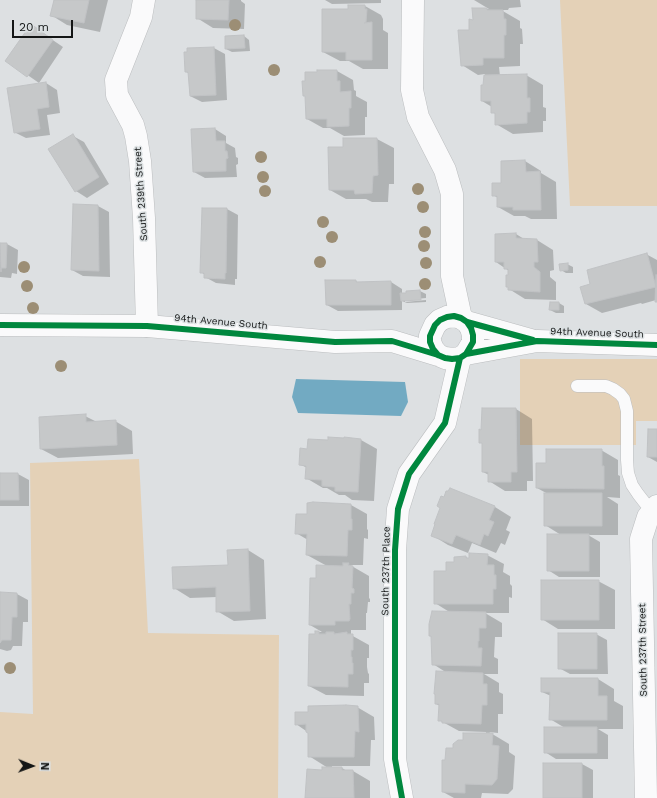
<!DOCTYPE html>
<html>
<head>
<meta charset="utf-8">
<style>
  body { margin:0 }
  #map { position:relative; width:657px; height:798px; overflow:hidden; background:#dde0e2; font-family:"Work Sans",sans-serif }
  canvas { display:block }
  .north { position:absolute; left:12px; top:746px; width:40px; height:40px; -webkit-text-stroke:3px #dce1e3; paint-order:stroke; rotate:91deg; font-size:11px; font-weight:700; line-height:16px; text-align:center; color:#141616 }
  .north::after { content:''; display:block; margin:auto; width:14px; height:18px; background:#141616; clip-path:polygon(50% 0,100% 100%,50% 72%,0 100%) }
  .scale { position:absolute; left:12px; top:20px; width:61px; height:18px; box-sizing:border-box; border:2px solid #141616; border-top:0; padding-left:5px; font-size:12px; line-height:14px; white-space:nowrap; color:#141616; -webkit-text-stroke:3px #dce1e3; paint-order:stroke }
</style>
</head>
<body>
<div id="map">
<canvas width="657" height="798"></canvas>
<div class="north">N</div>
<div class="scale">20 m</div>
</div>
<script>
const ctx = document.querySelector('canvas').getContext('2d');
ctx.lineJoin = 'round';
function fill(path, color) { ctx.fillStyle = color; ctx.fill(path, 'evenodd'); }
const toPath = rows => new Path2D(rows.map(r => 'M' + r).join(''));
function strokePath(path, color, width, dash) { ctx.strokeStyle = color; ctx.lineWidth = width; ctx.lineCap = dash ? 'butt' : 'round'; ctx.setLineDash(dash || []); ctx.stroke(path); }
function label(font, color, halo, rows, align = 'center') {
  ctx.font = font + ' "Work Sans",sans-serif'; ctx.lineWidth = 3; ctx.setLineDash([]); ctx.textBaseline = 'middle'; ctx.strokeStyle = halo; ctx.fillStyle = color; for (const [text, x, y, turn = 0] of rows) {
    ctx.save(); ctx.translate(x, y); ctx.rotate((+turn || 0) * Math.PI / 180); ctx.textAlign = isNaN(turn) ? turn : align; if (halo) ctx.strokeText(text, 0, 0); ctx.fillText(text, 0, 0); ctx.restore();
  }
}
fill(toPath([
  [560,0,657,0,657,206,570,206],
  [520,359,657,359,657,421,636,421,636,445,520,445],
  [139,459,148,633,279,635,278,798,0,798,0,712,33,714,30,463]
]), '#e4d1b7');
fill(toPath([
  [296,379,405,382,408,402,401,416,298,413,292,397]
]), '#72aac2');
fill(toPath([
  [55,0,108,0,100,32,67,25,51,15],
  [197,0,241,0,241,1,245,4,244,29,213,28,197,18],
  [325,0,381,0,381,3,332,4],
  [474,0,520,0,521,7,509,8,508,10,501,10,520,21,520,28,522,29,523,44,520,44,520,66,499,67,500,76,526,75,543,85,543,107,546,108,546,121,543,121,543,132,513,134,496,124,496,114,492,112,492,107,482,101,485,74,478,75,462,65,474,21,473,9,489,9],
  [365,6,381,15,383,19,383,30,388,33,388,69,363,69,349,61,340,61,323,52,349,10],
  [32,26,63,47,39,83,6,60],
  [244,36,249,40,250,51,232,52,226,49],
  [214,48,225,54,227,100,202,102,190,96,189,73,186,72],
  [337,71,353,80,354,90,356,91,356,96,367,102,367,117,365,117,365,135,344,136,330,128,323,128,307,119,306,97,304,95],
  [46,83,57,90,60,113,47,115,50,135,26,138,14,132],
  [215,129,226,136,226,143,235,148,236,157,238,158,238,164,236,165,237,177,205,178,194,172],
  [73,136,84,142,109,184,87,198,76,191,50,150],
  [344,139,377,139,394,148,394,184,389,184,388,202,372,202,366,199,346,199,330,190,344,148],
  [525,161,541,171,541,173,556,182,557,219,531,219,525,216,514,216,498,207,498,198,493,195],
  [98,206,109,212,110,277,83,276,72,270],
  [227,209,238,215,237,279,235,279,235,285,216,283,205,277,205,275,201,272],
  [516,234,524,239,537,240,553,250,554,270,550,271,550,277,556,282,556,300,525,299,509,289,509,271,496,262,496,235],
  [0,244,7,244,18,250,17,274,12,273,11,278,0,277,0,284],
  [646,254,657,260,657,302,656,300,642,304,641,303,602,313,586,304,592,285],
  [567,264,573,267,573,273,566,273,561,270],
  [356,281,359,283,391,282,402,289,402,294,407,294,407,292,420,291,426,294,426,298,405,300,405,302,426,300,426,302,407,303,402,301,402,310,338,311,327,305],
  [559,303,564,306,564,313,556,313,550,310],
  [483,409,516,409,532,419,533,481,527,481,527,491,505,491,489,481,489,475,483,472,483,444,480,442,482,431],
  [85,416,97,422,115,421,132,431,133,454,58,458,41,449],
  [657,430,657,462,648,457],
  [361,440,377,449,374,501,352,500,345,495,339,495,327,488,323,488,306,478,307,468,300,464,308,450],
  [601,450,618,460,618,475,620,476,620,498,607,497,618,504,618,535,588,535,600,542,600,577,559,577,548,570,561,535,545,525,548,494,537,488,547,464],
  [0,473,18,474,29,480,29,506,0,506],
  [450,489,495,507,511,517,506,530,510,532,505,545,501,543,496,553,472,543,468,553,448,545,432,535,444,498],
  [341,503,351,505,367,514,367,529,368,530,368,539,364,538,363,565,350,565,369,576,369,598,370,599,370,602,368,602,367,613,366,613,366,630,351,630,351,635,369,645,369,658,367,658,367,667,368,673,369,674,369,683,364,683,364,696,326,695,309,686,316,632,322,632,310,625,317,579,327,566,307,555,308,540,296,533,308,516,341,505],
  [248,550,264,560,266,619,234,621,217,611,217,597,190,598,174,588,229,566],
  [487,555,504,564,503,572,510,576,510,584,512,586,512,598,509,597,509,613,485,613,502,623,502,637,495,637,494,657,498,659,498,674,484,674,499,683,499,692,503,694,503,714,498,714,498,733,489,732,509,744,509,752,515,756,513,789,508,794,482,793,481,798,454,798,443,792,446,761,454,750,464,741,486,734,486,732,459,731,439,720,440,706,436,704,436,695,435,694,447,673,433,664,432,637,430,636,451,613,435,603,447,572,455,563,466,557,469,559],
  [598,581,615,590,615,629,558,629,542,619],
  [0,593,17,594,28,600,28,622,23,622,22,646,13,646,11,650,7,651,0,649],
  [596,634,607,640,608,674,570,674,559,668],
  [598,679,614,689,614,701,623,706,623,729,598,729,608,735,608,759,556,759,545,752,565,728,550,719,551,696,542,692],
  [357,707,374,717,375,740,371,740,370,766,332,766,332,768,342,768,347,771,353,771,370,781,370,798,306,798,323,771,328,768,309,756,309,733,296,724,309,713],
  [582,764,593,770,593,798,544,798]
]), '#0003');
const building = toPath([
  [54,0,89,0,84,23,50,16,54,0],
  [196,0,229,0,228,20,196,19,196,0],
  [348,5,365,5,365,9,367,9,366,22,364,23,372,22,372,60,346,60,346,52,322,52,322,9,348,9,348,5],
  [472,8,487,8,487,10,503,10,504,19,506,19,506,35,504,35,504,58,483,58,483,65,461,66,458,30,469,30,469,19,473,20,472,8],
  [31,24,53,40,27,77,5,61,31,24],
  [244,35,245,48,225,49,225,36,244,35],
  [214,47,216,95,190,96,188,72,185,72,184,52,187,52,187,48,214,47],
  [317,70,337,70,337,81,340,81,340,92,351,91,351,108,349,108,349,126,327,127,327,119,306,119,305,96,303,96,302,81,305,81,305,72,317,72,317,70],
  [527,74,527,98,530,98,530,112,527,112,527,123,495,125,495,113,491,113,491,101,481,101,481,85,483,85,484,75,527,74],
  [46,82,49,107,37,109,40,129,14,133,7,88,46,82],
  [215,128,216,141,225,141,225,151,227,151,228,158,226,159,226,171,193,172,191,129,215,128],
  [73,134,99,177,75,192,48,149,73,134],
  [343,138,377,138,378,175,373,176,372,193,355,194,354,190,329,190,328,147,343,147,343,138],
  [525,160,526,172,540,171,541,210,513,210,513,207,497,207,497,196,492,196,492,183,501,183,501,161,525,160],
  [73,204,98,205,99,271,71,270,73,204],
  [202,208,227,208,226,273,225,273,225,279,204,278,204,273,200,273,202,208],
  [516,233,516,238,537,239,538,262,534,262,534,267,540,272,540,292,508,290,508,287,506,287,506,275,508,275,508,269,504,269,504,262,495,262,495,234,516,233],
  [0,243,7,243,6,268,1,268,1,272,0,243],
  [647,253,656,287,585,304,580,287,590,284,587,270,647,253],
  [568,263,568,270,560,271,559,264,568,263],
  [656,275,657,275,657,302,655,302,656,275],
  [325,280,356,280,356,282,391,281,391,305,326,305,325,280],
  [420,290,421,300,401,301,400,293,406,293,406,291,420,290],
  [550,302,559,302,559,310,549,310,550,302],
  [482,408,516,408,517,472,511,472,511,482,488,482,488,472,482,472,482,443,479,443,479,429,481,430,482,408],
  [86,414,86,422,116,420,117,445,40,449,39,417,86,414],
  [648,429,657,429,657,457,647,457,648,429],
  [328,437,344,438,344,437,361,439,358,492,335,491,335,487,322,486,322,480,305,479,306,466,299,465,300,448,307,449,308,439,328,440,328,437],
  [546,449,602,449,602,466,604,466,604,489,536,488,536,463,546,463,546,449],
  [0,473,18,473,19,500,0,500,0,473],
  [450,488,495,506,489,520,494,522,488,536,484,534,480,545,456,535,452,544,431,536,435,524,434,524,440,508,437,506,441,496,444,497,446,491,448,491,450,488],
  [544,493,602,493,602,526,544,526,544,493],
  [313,502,351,504,351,519,352,519,352,530,348,530,347,556,306,555,307,534,295,534,296,514,307,514,307,503,313,502],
  [547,534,589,534,589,571,547,571,547,534],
  [248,549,250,611,216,612,216,587,173,589,172,567,228,565,227,550,248,549],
  [469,553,488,554,487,565,494,565,494,575,496,575,496,589,493,589,493,604,434,604,434,571,446,571,446,562,454,562,454,557,466,556,466,558,469,558,469,553],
  [343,563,349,563,348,565,353,566,352,588,354,589,354,593,351,593,351,604,349,604,350,619,349,621,335,621,335,625,309,625,310,578,316,578,316,565,343,566,343,563],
  [541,580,599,580,599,620,541,620,541,580],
  [0,592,17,593,17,617,12,617,11,640,2,640,0,643,0,592],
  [432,611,486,612,486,628,479,628,479,641,478,641,478,648,482,648,481,666,432,665,431,636,429,636,429,624,432,611],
  [315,631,319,631,319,634,326,634,326,632,334,632,334,634,347,632,347,634,353,634,353,650,351,650,351,657,352,657,352,663,353,663,353,674,348,674,348,687,308,686,309,634,315,634,315,631],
  [558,633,597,633,597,669,558,669,558,633],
  [436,671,483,673,483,684,487,684,487,705,482,705,481,724,442,723,442,721,438,721,439,704,435,704,435,694,434,694,436,671],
  [541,678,598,678,598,696,607,696,607,720,549,720,550,692,541,692,541,678],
  [346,705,358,706,359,732,355,731,354,757,308,757,308,733,306,732,306,724,295,725,295,712,308,712,308,706,346,705],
  [544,727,597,727,597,753,544,753,544,727],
  [463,733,493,733,492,745,499,746,497,779,492,785,465,784,465,793,442,792,442,760,445,760,446,748,453,748,453,744,458,740,463,740,463,733],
  [543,763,582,763,582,798,543,798,543,763],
  [322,767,342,767,342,770,353,770,354,798,305,798,307,769,322,770,322,767]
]);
fill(building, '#c6c8c9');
strokePath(building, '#c0c2c4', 1);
const lane = toPath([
  [577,386,606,386,613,389,620,394,624,399,627,411,627,460,628,473,632,485,638,494,645,503,654,509]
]);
const street = toPath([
  [144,0,141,17,116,80,117,95,133,125,136,136,140,161,144,218,147,326],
  [413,0,412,90,418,117,445,170,452,194,452,276,461,318],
  [402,798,395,759,395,550,398,509,409,474,445,423,460,358],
  [646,798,641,539,648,517,657,506]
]);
const secondary = toPath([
  [0,325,147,326,335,342,392,341,438,355,445,358,452,359,460,358,466,354,473,342,473,335,471,328,467,322],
  [466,354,537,341,657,345],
  [438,355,433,349,430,342,430,336,435,325,440,320,447,317,454,316,461,318,467,322,531,340]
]);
strokePath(lane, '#bbbdbf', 13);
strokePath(street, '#bbbdbf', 23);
strokePath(secondary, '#bbbdbf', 23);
strokePath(lane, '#fafafb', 12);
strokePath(street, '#fafafb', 22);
strokePath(secondary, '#fafafb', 22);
strokePath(toPath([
  [0,325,147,326,335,342,392,341,438,355,445,358,452,359,460,358,466,354,473,342,473,335,471,328,467,322],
  [466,354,537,341,657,345],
  [438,355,433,349,430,342,430,336,435,325,440,320,447,317,454,316,461,318,467,322,533,340],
  [402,798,395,759,395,550,398,509,409,474,445,423,460,358]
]), '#00873e', 6);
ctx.fillStyle = '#9c8e75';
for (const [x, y] of [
  [235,25],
  [274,70],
  [261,157],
  [263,177],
  [418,189],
  [265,191],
  [423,207],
  [323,222],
  [425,232],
  [332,237],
  [424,246],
  [320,262],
  [426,263],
  [24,267],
  [425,284],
  [27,286],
  [33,308],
  [61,366],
  [10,668]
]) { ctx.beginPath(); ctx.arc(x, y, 6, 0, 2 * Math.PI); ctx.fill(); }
label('10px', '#141616', '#dce1e3', [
  ["South 239th Street",141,194,-94],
  ["94th Avenue South",221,322,5],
  ["94th Avenue South",597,333,2],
  ["South 237th Place",386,571,-89],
  ["South 237th Street",643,650,-91]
]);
</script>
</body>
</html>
